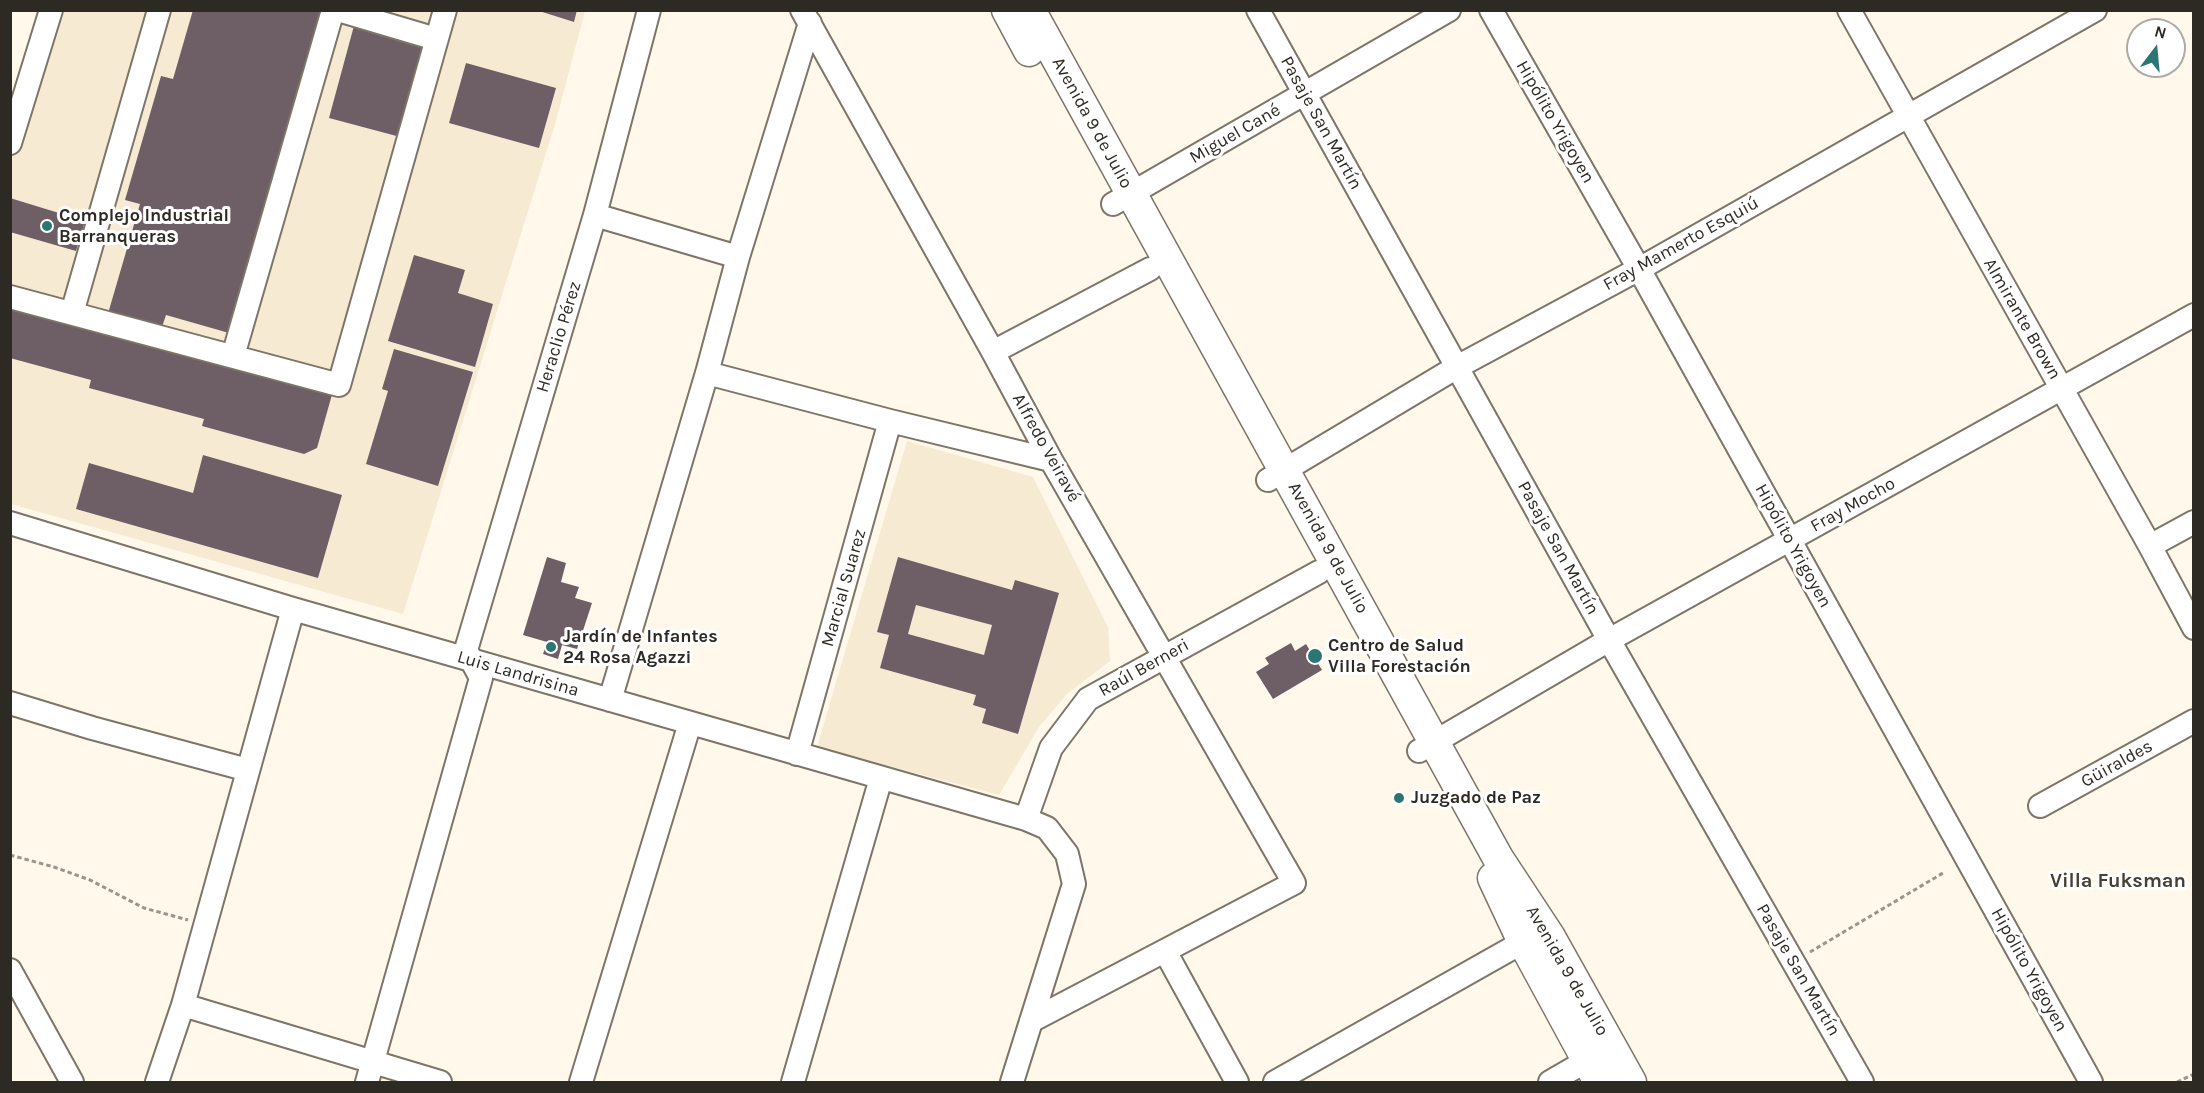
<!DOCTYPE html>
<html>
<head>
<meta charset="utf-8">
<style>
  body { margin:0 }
  #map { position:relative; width:2204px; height:1093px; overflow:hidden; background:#fff8eb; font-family:Karla,sans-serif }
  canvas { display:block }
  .frame { position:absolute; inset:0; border:12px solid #2d2a24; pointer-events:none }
  .north { position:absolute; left:2126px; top:18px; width:60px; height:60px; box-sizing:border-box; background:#fff; border:2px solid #abaaa7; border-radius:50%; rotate:16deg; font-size:16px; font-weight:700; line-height:24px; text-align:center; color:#2d2a24 }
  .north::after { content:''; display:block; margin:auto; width:21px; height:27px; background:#2b7572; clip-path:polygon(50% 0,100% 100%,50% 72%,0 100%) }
</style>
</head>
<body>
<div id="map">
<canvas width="2204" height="1093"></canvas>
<div class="frame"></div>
<div class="north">N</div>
</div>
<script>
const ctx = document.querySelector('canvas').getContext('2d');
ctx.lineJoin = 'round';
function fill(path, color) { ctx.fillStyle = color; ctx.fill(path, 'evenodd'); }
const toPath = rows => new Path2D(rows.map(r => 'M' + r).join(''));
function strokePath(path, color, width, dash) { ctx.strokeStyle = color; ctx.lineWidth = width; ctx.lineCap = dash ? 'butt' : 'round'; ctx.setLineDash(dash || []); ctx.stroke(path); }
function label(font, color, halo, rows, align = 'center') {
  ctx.font = font + ' Karla,sans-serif'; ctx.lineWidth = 6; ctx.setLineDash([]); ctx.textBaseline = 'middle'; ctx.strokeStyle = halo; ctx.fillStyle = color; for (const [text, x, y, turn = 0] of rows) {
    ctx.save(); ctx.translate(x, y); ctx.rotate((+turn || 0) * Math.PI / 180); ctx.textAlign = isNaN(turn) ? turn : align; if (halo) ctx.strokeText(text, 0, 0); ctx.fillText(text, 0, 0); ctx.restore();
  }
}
fill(toPath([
  [40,11,585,11,556,121,403,614,11,504,10,115],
  [907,441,1033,477,1108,627,1110,661,1067,694,1039,727,999,795,817,747]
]), '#f6ead3');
fill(toPath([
  [193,10,323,10,229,333,166,315,160,333,107,317,140,204,125,200,161,76,173,79],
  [536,10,577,10,574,22],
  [355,22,430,42,404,138,329,118],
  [466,63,556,88,539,148,449,123],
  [10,198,85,221,76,251,10,232],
  [414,255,465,270,458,293,493,304,475,367,388,341],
  [10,303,333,391,317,448,304,454,202,426,204,419,89,388,91,380,10,358],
  [394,349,473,372,438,486,366,464,388,391,382,389],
  [203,455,342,495,318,578,76,509,89,463,193,493],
  [547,557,566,563,561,582,579,587,575,598,592,603,577,649,562,645,558,659,543,654,547,642,523,635],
  [898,557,1012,590,1015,580,1059,593,1018,734,982,723,986,709,973,705,976,695,880,668,889,635,877,632],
  [916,605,992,625,984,655,908,634],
  [1291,643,1295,651,1306,644,1322,670,1273,699,1256,672,1269,664,1265,658]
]), '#6e5f67');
const minor = toPath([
  [338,10,436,39],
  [802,10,993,352,1051,460,1294,883,1031,1021],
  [1258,10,1609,640,1862,1082],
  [1491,10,1639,269,2091,1082],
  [1849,10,2150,546,2194,628],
  [10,143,51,10],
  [1113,204,1449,10],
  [595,215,738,257],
  [10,297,339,385,445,10],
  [72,313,159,10],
  [993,352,1150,269],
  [233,356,333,10],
  [707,373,890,421,1051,460],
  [1268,480,1457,367,1639,269,2095,10],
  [10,523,293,609,1026,819,1047,828,1067,854,1074,884,1012,1082],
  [2150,546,2194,522],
  [610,700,707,373,738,257,810,23],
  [10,703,92,728,248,770],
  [1419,751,1609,640,2194,315],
  [797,754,890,421],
  [2040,806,2194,721],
  [1026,819,1051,748,1088,699,1319,572],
  [1165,951,1237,1082],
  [10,970,72,1082],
  [183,1005,440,1082],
  [157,1082,183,1005,293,609],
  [367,1082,481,678,466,650,595,215,649,10],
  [581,1082,690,723],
  [793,1082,881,778],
  [1275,1082,1523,942],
  [1550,1082,1588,1060]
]);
const major = toPath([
  [1007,10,1029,51],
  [1030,10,1498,858,1550,937,1631,1082],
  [1493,878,1523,942,1599,1082]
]);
strokePath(minor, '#7d7567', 26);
strokePath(major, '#7d7567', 33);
strokePath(toPath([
  [10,855,54,867,90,880,144,908,188,920],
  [1810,952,1943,873],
  [2177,1082,2194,1074]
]), '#9a958c', 3, [4.5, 3]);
strokePath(minor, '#fff', 22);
strokePath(major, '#fff', 30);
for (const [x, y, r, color] of [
  [47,226,6,"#2b7572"],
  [551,647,6,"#2b7572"],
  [1315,656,8,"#2b7572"],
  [1399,798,6,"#2b7572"]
]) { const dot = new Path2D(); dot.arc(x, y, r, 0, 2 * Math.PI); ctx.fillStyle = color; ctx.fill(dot); strokePath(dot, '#fff', 2); }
label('18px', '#2d2a24', '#fff', [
  ["Hipólito Yrigoyen",1555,122,60],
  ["Avenida 9 de Julio",1092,123,61],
  ["Pasaje San Martín",1321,123,61],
  ["Miguel Cané",1235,134,-30],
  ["Fray Mamerto Esquiú",1681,244,-29],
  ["Almirante Brown",2022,319,60],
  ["Heraclio Pérez",559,337,-73],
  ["Alfredo Veiravé",1046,448,61],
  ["Fray Mocho",1853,505,-29],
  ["Hipólito Yrigoyen",1793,546,61],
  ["Avenida 9 de Julio",1328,548,61],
  ["Pasaje San Martín",1558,548,61],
  ["Marcial Suarez",844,588,-74],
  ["Raúl Berneri",1144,668,-29],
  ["Luis Landrisina",518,674,16],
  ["Güiraldes",2117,764,-29],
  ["Pasaje San Martín",1798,970,60],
  ["Hipólito Yrigoyen",2029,970,61],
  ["Avenida 9 de Julio",1567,971,60]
]);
label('bold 18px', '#2d2a24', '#fff', [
  ["Complejo Industrial",59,216],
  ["Barranqueras",59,237],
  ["Jardín de Infantes",563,637],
  ["24 Rosa Agazzi",563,658],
  ["Centro de Salud",1328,646],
  ["Villa Forestación",1328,667],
  ["Juzgado de Paz",1411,798]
], 'left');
label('bold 20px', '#474033', '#fff', [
  ["Villa Fuksman",2118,881]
]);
</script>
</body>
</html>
